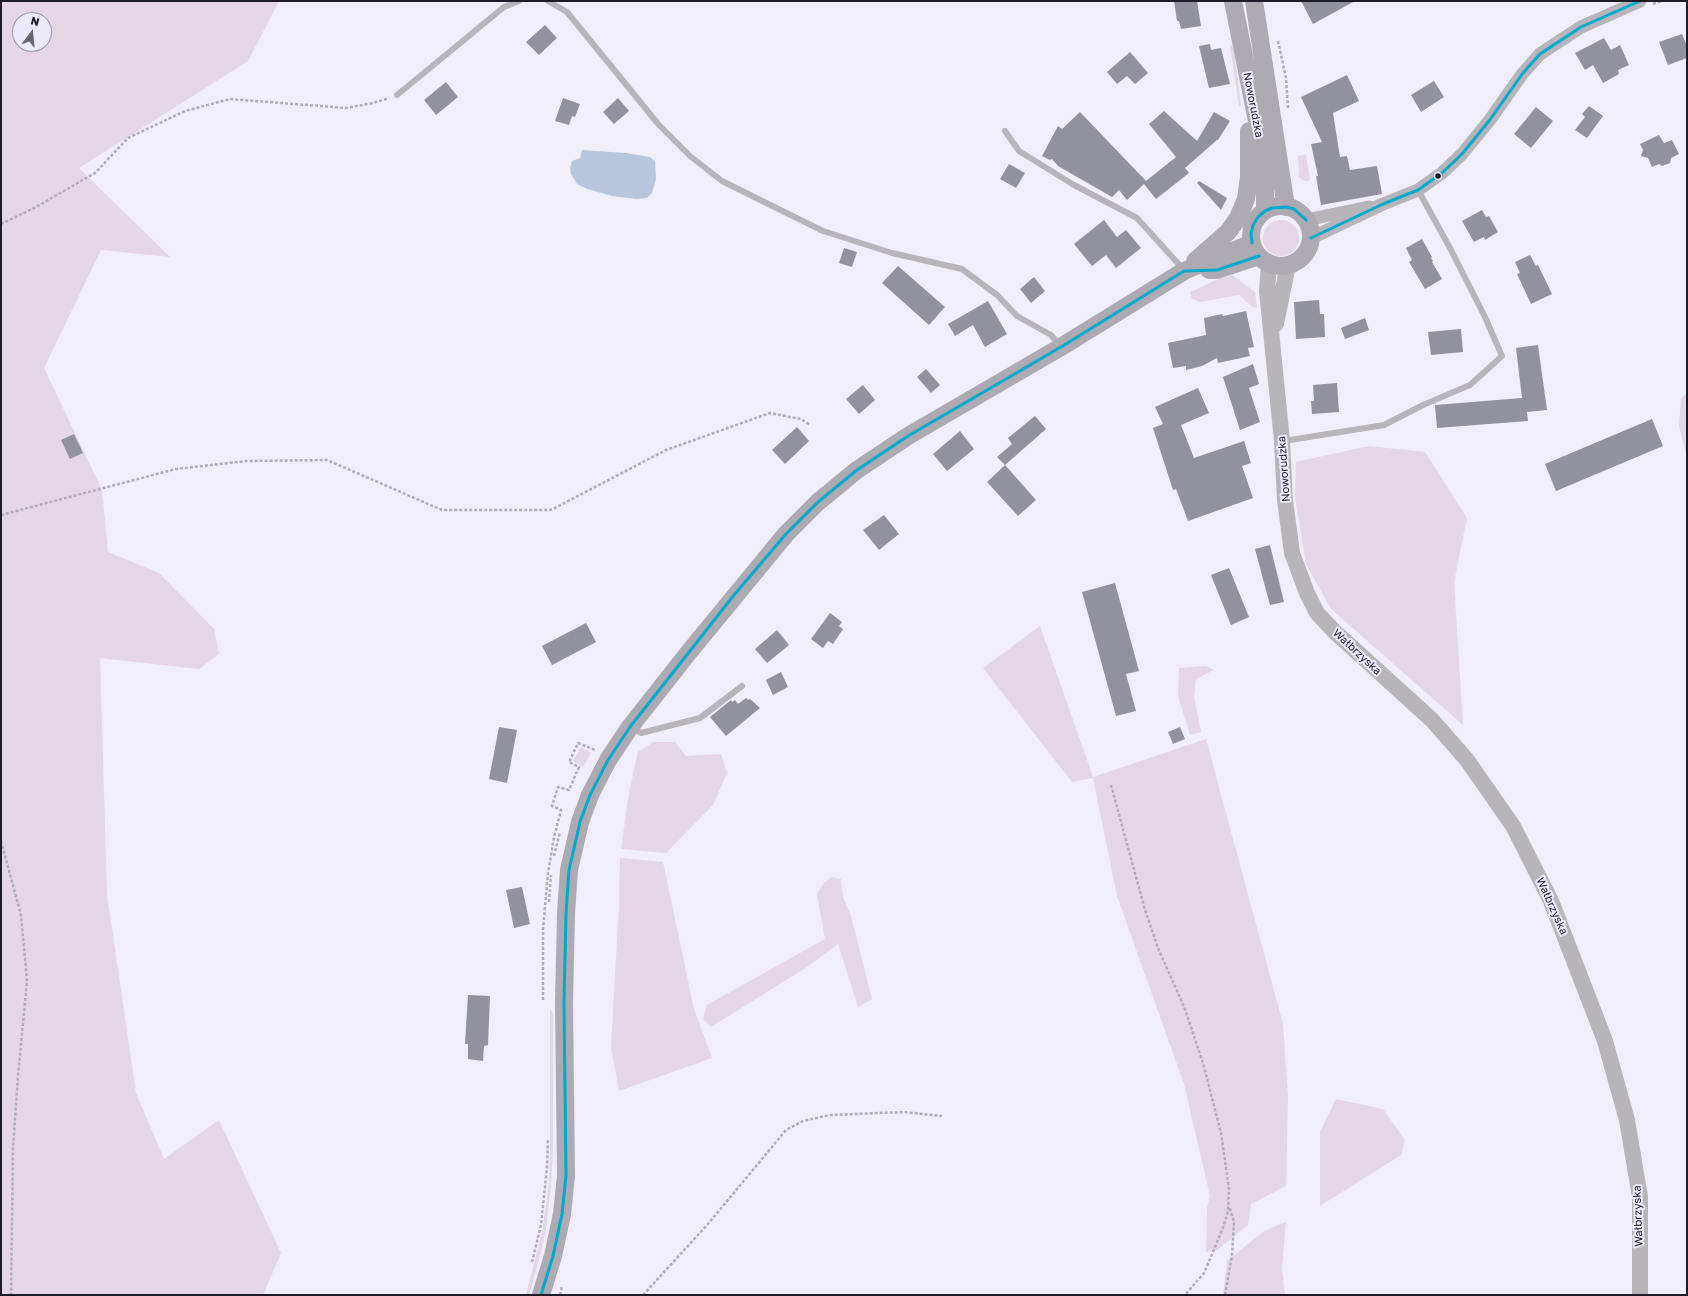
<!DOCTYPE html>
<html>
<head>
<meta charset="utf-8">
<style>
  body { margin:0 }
  #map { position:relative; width:1688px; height:1296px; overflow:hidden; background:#f0eef8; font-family:"Golos Text",sans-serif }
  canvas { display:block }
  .frame { position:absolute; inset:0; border:2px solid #1d1b26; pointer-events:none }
  .north { position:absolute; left:12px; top:12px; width:40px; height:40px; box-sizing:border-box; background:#ece9fd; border:1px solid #9997a7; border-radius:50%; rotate:16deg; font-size:11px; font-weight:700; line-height:16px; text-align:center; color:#1d1b26 }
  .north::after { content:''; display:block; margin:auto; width:14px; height:18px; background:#676570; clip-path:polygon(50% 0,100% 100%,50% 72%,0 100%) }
</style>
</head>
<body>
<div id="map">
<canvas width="1688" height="1296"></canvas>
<div class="frame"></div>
<div class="north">N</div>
</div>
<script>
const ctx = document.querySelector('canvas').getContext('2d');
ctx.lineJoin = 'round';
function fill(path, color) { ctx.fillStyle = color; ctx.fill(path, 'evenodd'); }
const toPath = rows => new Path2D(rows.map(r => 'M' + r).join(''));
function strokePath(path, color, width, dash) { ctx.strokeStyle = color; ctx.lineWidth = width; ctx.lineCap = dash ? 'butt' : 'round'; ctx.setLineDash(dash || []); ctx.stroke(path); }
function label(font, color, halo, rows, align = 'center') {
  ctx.font = font + ' "Golos Text",sans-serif'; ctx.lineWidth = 4; ctx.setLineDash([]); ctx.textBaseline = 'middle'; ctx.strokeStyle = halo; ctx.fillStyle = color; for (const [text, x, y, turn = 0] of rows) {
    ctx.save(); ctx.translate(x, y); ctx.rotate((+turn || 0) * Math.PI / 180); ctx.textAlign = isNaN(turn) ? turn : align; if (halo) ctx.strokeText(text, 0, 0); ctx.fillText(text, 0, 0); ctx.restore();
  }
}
fill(toPath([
  [1,1,279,1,248,61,79,168,170,257,101,250,44,368,102,490,108,552,159,573,214,629,219,654,199,669,100,658,107,894,136,1093,164,1159,219,1120,281,1253,263,1295,1,1295],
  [20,20,44,20,44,44,20,44],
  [1230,45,1233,46,1236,65,1241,105,1239,107],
  [1306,155,1310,177,1309,181,1305,181,1298,177,1299,172,1298,156],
  '1263 238a18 18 0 1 1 36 0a18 18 0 1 1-36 0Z',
  [1232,275,1255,292,1257,308,1252,307,1239,295,1200,302,1192,299,1190,292,1219,279],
  [1687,393,1687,457,1679,426,1681,398],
  [1369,446,1425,452,1467,518,1454,582,1463,725,1331,609,1306,564,1295,497,1296,462],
  [1040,626,1093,777,1206,739,1216,776,1283,1024,1288,1096,1286,1186,1251,1204,1248,1225,1217,1250,1206,1252,1207,1208,1210,1196,1184,1084,1117,896,1093,778,1072,782,983,668],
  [1206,666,1214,670,1196,679,1194,697,1201,732,1190,735,1178,696,1179,668],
  [653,742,675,742,686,756,721,754,727,773,713,805,666,853,621,849,629,793,638,752],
  [581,747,591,753,583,767,573,761],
  [620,858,663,862,694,1009,712,1058,619,1091,611,1047,619,905],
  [831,877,841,879,843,897,851,916,872,999,858,1007,838,944,807,967,711,1027,703,1019,707,1005,825,939,817,894,824,883],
  [550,1009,553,1014,553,1154,551,1183,547,1224,541,1253,529,1295,526,1295,542,1232,549,1183,550,1155],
  [1336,1099,1383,1109,1405,1140,1401,1155,1320,1206,1320,1132],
  [1286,1222,1282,1269,1285,1295,1223,1295,1227,1261,1264,1231]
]), '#e3d7e5');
fill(toPath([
  [582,150,626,153,650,157,655,161,656,179,652,193,647,198,637,199,612,196,587,189,577,184,571,174,570,168,572,161,580,158]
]), '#b8c6dd');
fill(toPath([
  [1174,1,1197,1,1201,26,1181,29,1179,21,1177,21],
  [1301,1,1355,1,1313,24],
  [545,25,557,38,539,55,526,42],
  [1682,34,1687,46,1687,58,1668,65,1659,42],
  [1604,38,1611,50,1620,45,1629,65,1618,70,1619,74,1603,83,1593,65,1585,70,1575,53],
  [1210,44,1211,50,1221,48,1230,84,1209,88,1199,46],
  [1130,52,1148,73,1135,84,1127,76,1117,84,1107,72],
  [1347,75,1359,101,1333,113,1340,157,1347,156,1350,170,1377,166,1382,194,1321,205,1316,176,1318,176,1311,144,1322,142,1301,97],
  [1434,81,1444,97,1421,112,1411,95],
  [446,82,458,97,436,115,424,100],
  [563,98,580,104,575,117,572,116,569,125,555,121],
  [618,98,629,111,614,124,603,112],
  [1589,106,1603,116,1587,138,1575,130,1585,117,1582,114],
  [1536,107,1553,121,1531,148,1514,134],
  [1164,111,1197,141,1214,112,1230,121,1218,140,1217,140,1185,168,1189,173,1156,199,1144,184,1127,200,1119,190,1112,197,1058,166,1052,159,1050,160,1042,156,1058,126,1062,129,1080,112,1146,181,1176,157,1149,124],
  [1659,135,1664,143,1672,140,1679,154,1671,158,1670,163,1662,166,1659,164,1652,167,1648,158,1641,156,1643,150,1640,144],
  [1009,164,1025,173,1016,188,1000,179],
  [1199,181,1227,198,1221,210,1197,183],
  [1482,210,1486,217,1489,216,1498,232,1485,240,1484,237,1474,242,1462,221],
  [1104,220,1117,237,1126,230,1141,248,1116,268,1106,255,1092,266,1074,244],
  [1422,239,1432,257,1431,258,1433,261,1432,262,1442,279,1425,289,1409,262,1412,260,1406,248],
  [844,248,857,252,852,267,839,263],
  [1530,255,1536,266,1538,265,1552,294,1531,304,1517,274,1520,273,1515,262],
  [898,266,945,307,929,325,882,283],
  [1034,277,1045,291,1031,303,1020,289],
  [1319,300,1320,314,1324,314,1325,337,1296,339,1294,302],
  [988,301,1007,334,985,347,973,325,955,336,948,324],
  [1246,311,1254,347,1248,348,1250,356,1218,363,1217,358,1202,366,1186,370,1186,366,1173,368,1168,343,1206,335,1204,318,1222,314,1223,316],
  [1365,318,1369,330,1345,339,1341,328],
  [1461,329,1463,352,1431,355,1428,332],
  [1538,345,1547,410,1527,412,1528,421,1437,428,1435,405,1522,398,1516,348],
  [1253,364,1259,384,1249,388,1260,422,1240,430,1223,377],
  [926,369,940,385,931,393,917,377],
  [1337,383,1339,412,1312,414,1311,401,1314,401,1313,385],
  [863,385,875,400,859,414,846,399],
  [1198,388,1209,413,1181,425,1194,458,1244,441,1251,463,1242,466,1253,498,1188,521,1176,489,1173,490,1153,428,1163,424,1155,407],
  [1035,416,1046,429,1005,465,1036,500,1018,516,987,482,1005,465,997,457,1012,444,1008,438],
  [1652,419,1663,446,1556,491,1545,464],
  [797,427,809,441,785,464,772,450],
  [960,431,974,449,947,471,933,454],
  [74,434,83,453,70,459,61,440],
  [884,515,899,534,879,550,863,530],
  [1270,545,1284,602,1270,605,1255,549],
  [1229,568,1249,617,1231,625,1211,575],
  [1115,583,1139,671,1126,674,1136,711,1116,716,1082,592],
  [830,613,842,622,839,626,843,629,833,644,828,641,823,648,811,639],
  [586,623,596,642,552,665,542,646],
  [777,630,789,645,767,663,755,649],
  [781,672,788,687,773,695,766,680],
  [746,698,748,700,750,699,760,708,726,736,710,717,731,700,732,702,735,700,738,704],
  [499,727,517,730,507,783,489,779],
  [1180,727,1185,739,1173,744,1168,732],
  [522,887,530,924,514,928,506,890],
  [468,995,490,996,488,1045,484,1046,483,1061,468,1059,468,1044,465,1044]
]), '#91929b');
strokePath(toPath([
  [1653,4,1662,1],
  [1278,41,1286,78,1288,108],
  [1,224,36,207,95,173,128,138,185,111,230,99,346,108,373,103,389,98],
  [1,515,176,469,246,461,327,460,442,510,551,510,666,450,770,413,801,419,810,425],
  [1111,785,1145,910,1158,948,1185,1009,1203,1063,1221,1133,1229,1189,1228,1211,1223,1228,1204,1273,1185,1295],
  [1,841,21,915,27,981,18,1076,13,1147,11,1295],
  [554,856,560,832],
  [549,902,551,875],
  [543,1000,543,929,548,873,554,837,561,810,552,806,558,787,569,790,579,767,569,762,578,743,595,750],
  [532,1262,541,1225,547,1167,548,1139],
  [560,1295,562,1286],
  [643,1295,708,1224,786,1130,803,1121,830,1115,904,1112,942,1116],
  [1225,1295,1232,1255,1234,1221,1229,1207]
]), '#afadb2', 2.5, [3, 2]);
strokePath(toPath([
  [548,1,567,12,659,125,690,156,722,181,823,231,892,253,962,269,997,295,1017,316,1051,335,1060,346],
  [397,95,504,7,519,1],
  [1005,131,1019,151,1074,185,1137,218,1183,269],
  [1284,441,1384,425,1423,405,1470,385,1502,356,1485,317,1450,248,1418,190],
  [632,728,641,733,700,718,742,686]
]), '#b7b5ba', 6);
strokePath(toPath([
  [1306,220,1369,207],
  [1311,238,1383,204,1418,190,1442,173,1462,154,1489,121,1523,73,1540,54,1581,27,1640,1]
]), '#b7b5ba', 13);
strokePath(toPath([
  [1269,264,1267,291,1282,441,1285,500,1292,553,1307,593,1317,613,1335,632,1432,720,1467,760,1513,826,1551,901,1605,1041,1627,1120,1640,1197,1640,1295],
  [1276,324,1288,265]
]), '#b7b5ba', 16);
strokePath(toPath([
  [1233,1,1258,126,1265,178,1265,211],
  [1254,1,1286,207],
  '1251 236a30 30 0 1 1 60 0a30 30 0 1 1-60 0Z',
  [1195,261,1228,232,1238,218,1246,199,1249,177,1249,131],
  [1209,270,1217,270,1259,256],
  [541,1295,553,1256,562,1214,566,1176,564,1002,566,913,569,870,580,822,590,795,608,760,630,727,689,652,786,534,818,502,857,470,908,436,1061,347,1184,271,1252,243]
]), '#adaab1', 18);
strokePath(toPath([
  [1311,238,1383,204,1418,190,1442,173,1462,154,1489,121,1523,73,1540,54,1581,27,1640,1],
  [1252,243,1251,234,1253,225,1258,217,1265,211,1272,208,1286,207,1294,209,1306,220],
  [541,1295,553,1256,562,1214,566,1176,564,1002,566,913,569,870,580,822,590,795,608,760,630,727,734,595,786,534,818,502,857,470,908,436,1061,347,1184,271,1217,270,1259,256]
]), '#00a9ce', 3);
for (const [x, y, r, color] of [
  [1438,176,3.5,"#1d1b26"]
]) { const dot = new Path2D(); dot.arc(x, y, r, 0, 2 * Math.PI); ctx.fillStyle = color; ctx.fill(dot); strokePath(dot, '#ece9fd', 1.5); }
label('11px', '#1d1b26', '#ece9fd', [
  ["Noworudzka",1253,105,79],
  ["Noworudzka",1284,469,-94],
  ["Wałbrzyska",1357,652,43],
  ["Wałbrzyska",1552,906,66],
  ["Wałbrzyska",1638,1216,-92]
]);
</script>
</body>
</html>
